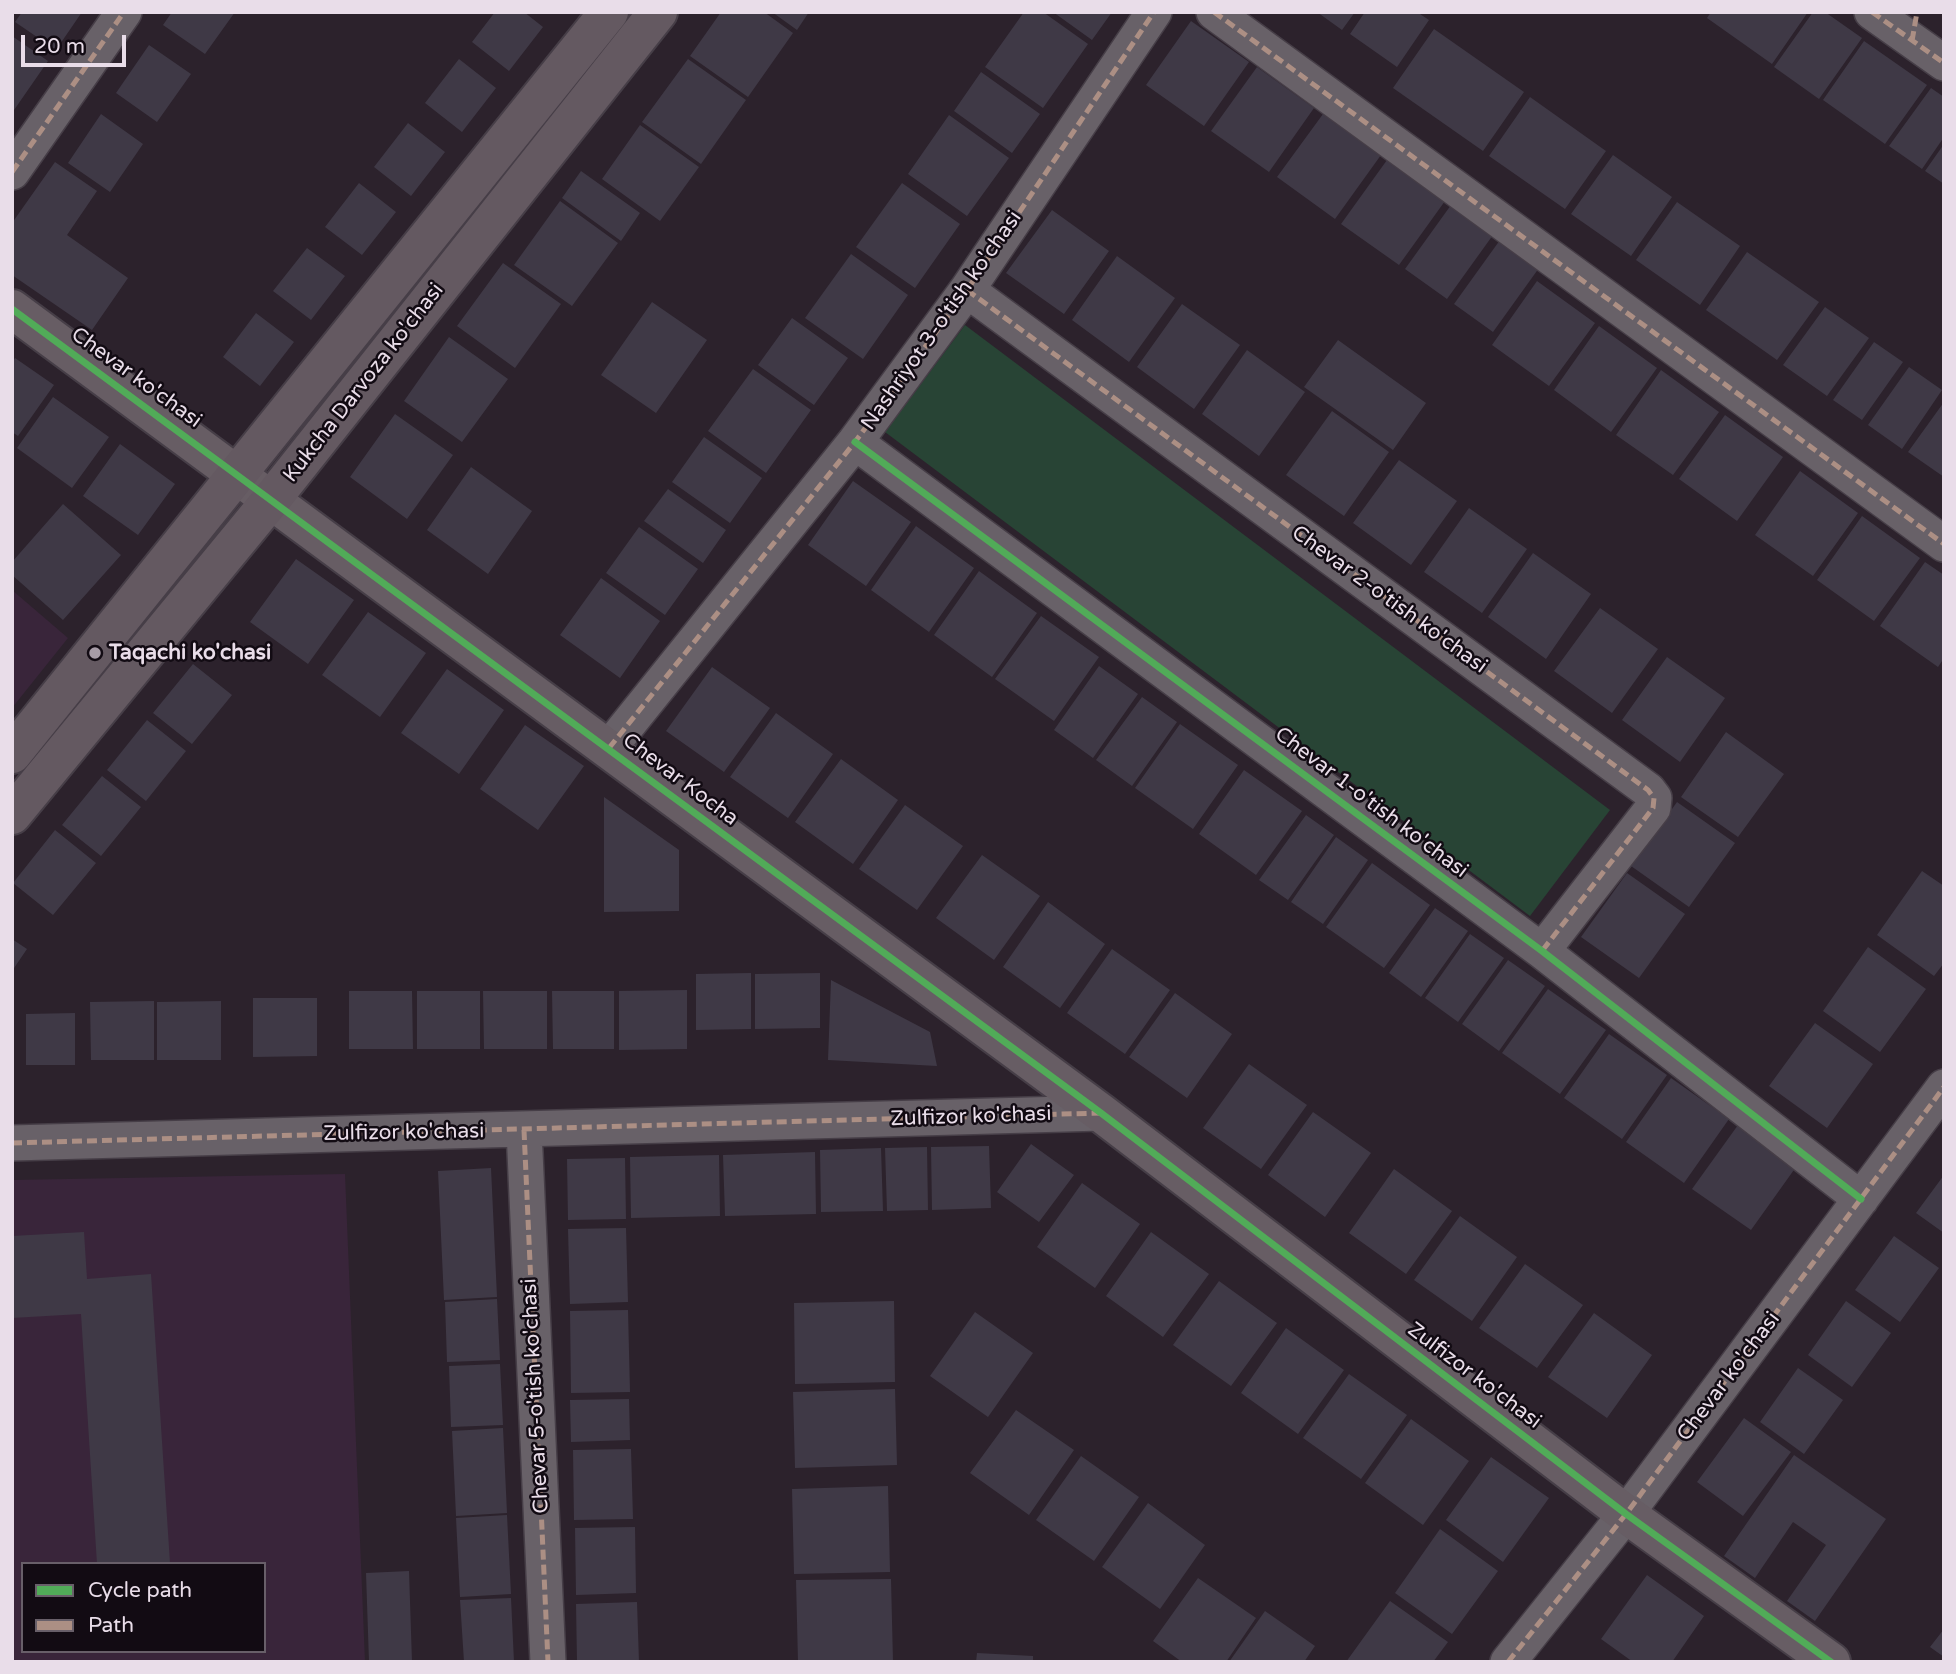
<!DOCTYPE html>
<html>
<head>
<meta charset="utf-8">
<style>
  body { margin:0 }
  #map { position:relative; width:1956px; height:1674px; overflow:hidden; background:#2c222c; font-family:"Varela Round",sans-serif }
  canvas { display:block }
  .frame { position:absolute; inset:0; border:14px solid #e9dde9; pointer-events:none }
  .legend { position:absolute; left:21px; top:1562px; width:245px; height:91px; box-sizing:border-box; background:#120b13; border:2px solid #685f69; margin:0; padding:9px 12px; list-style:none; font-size:21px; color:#e9dde9 }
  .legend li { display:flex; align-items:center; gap:14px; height:35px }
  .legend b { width:35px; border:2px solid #685f69 }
  .scale { position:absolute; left:21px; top:35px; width:105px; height:32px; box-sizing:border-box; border:4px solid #e9dde9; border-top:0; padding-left:9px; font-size:21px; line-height:24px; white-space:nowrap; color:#e9dde9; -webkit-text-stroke:5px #120b13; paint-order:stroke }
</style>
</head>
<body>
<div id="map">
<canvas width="1956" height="1674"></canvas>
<div class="frame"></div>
<ul class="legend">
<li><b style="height:9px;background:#51ab58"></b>Cycle path</li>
<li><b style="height:9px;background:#ac8f84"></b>Path</li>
</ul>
<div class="scale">20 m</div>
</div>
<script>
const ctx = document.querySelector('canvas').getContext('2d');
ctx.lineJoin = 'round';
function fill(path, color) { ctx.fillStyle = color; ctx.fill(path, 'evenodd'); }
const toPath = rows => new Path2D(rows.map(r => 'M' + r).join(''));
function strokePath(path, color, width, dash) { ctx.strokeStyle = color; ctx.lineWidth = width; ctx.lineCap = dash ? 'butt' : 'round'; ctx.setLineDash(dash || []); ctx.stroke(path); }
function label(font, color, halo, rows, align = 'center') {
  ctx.font = font + ' "Varela Round",sans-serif'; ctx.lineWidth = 5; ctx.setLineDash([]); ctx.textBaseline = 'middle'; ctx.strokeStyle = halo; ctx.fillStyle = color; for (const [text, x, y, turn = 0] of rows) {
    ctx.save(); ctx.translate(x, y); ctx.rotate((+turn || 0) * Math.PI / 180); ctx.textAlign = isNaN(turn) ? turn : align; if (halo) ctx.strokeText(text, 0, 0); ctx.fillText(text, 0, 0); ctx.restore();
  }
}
fill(toPath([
  [12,590,68,638,12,708],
  [345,1174,365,1662,12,1662,12,1180],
  [23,1564,264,1564,264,1651,23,1651]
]), '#39253a');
fill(toPath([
  [965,325,1610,810,1530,916,885,432]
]), '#284435');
fill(toPath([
  [22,12,82,12,56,50,15,22],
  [172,12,235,12,205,54,163,25],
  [495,12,524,12,543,27,509,71,472,42],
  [721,12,764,12,793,33,748,97,690,56],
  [772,12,809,12,797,30],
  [1024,12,1043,12,1088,44,1043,108,985,67],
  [1053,12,1112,12,1092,40],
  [1317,12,1355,12,1342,30],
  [1365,12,1417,12,1429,20,1397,67,1350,34],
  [1711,12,1808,12,1772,64,1707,18],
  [1813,12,1825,12,1862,38,1819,99,1774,67],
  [1191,21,1249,62,1204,126,1146,85],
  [1434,29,1524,92,1483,151,1393,88],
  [12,36,48,61,12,113],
  [1864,41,1927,85,1885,144,1823,100],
  [149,45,191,74,157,122,116,93],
  [459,59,496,88,462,132,425,103],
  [688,59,746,100,701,164,642,122],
  [1257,67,1314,108,1269,172,1211,131],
  [981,72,1040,114,1012,153,954,111],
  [1931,88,1944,97,1944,137,1922,169,1889,146],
  [1530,97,1606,151,1565,209,1489,156],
  [101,114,143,144,110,192,68,163],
  [1323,114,1381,155,1335,219,1277,177],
  [949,115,1009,158,967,216,908,174],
  [408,123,445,152,411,196,374,167],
  [640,125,699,167,660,221,602,179],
  [1944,144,1944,184,1925,171],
  [1613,155,1672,197,1631,256,1571,214],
  [1387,160,1445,201,1399,265,1341,224],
  [55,162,97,191,67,235,128,278,92,330,12,275,12,223],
  [581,171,640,213,621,241,562,198],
  [359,183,396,212,362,255,325,227],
  [902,183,960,224,915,288,856,247],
  [560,201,618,243,572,306,514,265],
  [1677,202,1740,246,1700,305,1636,260],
  [1451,205,1493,235,1447,299,1405,269],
  [1052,210,1109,251,1064,314,1006,273],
  [1500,240,1539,268,1493,332,1454,304],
  [307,248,345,276,311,320,273,291],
  [1747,252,1819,302,1777,360,1706,310],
  [851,254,908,295,863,359,805,318],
  [1117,256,1175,298,1129,362,1072,320],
  [503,263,561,304,515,368,457,326],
  [1537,281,1595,323,1549,386,1492,345],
  [652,302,707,340,656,413,601,375],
  [1182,304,1240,345,1194,409,1137,367],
  [1825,307,1869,338,1827,396,1783,365],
  [256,313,294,342,260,386,223,357],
  [792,318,848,358,814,405,758,365],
  [1599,326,1657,368,1611,432,1554,390],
  [449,337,508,379,462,442,404,401],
  [1338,340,1426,403,1393,450,1304,387],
  [1874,342,1903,362,1862,420,1833,400],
  [1247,350,1305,392,1259,456,1202,414],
  [15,358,54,385,18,436,12,432,12,363],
  [1909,367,1942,390,1902,449,1868,425],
  [753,369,811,410,766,473,708,431],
  [1661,370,1719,412,1673,475,1616,435],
  [53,397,109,437,72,488,17,448],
  [1944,402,1944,477,1908,452],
  [1332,411,1389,452,1344,516,1286,475],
  [395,414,453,455,407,519,350,477],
  [1725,415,1783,457,1737,521,1679,479],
  [704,437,762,478,730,523,672,482],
  [120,444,175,484,138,535,83,496],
  [1399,460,1457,501,1411,565,1353,523],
  [471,467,532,511,488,574,427,530],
  [1800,471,1858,513,1813,576,1755,535],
  [853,481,911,522,866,586,808,545],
  [668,489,726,530,703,563,644,521],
  [63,504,121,555,63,620,12,575,12,562],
  [1469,508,1527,549,1482,613,1424,572],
  [1862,516,1920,558,1874,621,1817,580],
  [916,526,974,568,929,632,871,590],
  [639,527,698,569,665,615,606,573],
  [1533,553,1591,594,1546,659,1488,617],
  [296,559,354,600,308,664,250,622],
  [1925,562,1944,575,1944,658,1938,667,1880,626],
  [979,571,1037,613,992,677,934,635],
  [601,578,660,621,620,678,560,635],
  [1600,608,1658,649,1612,713,1554,671],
  [368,612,426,653,380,717,322,675],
  [1041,616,1099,657,1054,721,995,679],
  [1667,657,1725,698,1680,762,1622,720],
  [193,664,232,695,192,744,153,713],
  [1099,666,1138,694,1093,758,1054,730],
  [712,667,770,708,724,772,666,731],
  [447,669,504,710,459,774,401,733],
  [1142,697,1177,722,1132,786,1096,760],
  [776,713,833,754,788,818,730,777],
  [147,720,186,751,146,801,107,770],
  [1180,724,1238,765,1193,829,1135,788],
  [525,725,584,766,538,830,480,789],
  [1726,732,1784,774,1738,837,1681,797],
  [841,759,898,800,853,864,795,822],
  [1244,770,1302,811,1256,875,1199,834],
  [102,776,141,807,101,856,62,825],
  [604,797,679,850,679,911,604,912],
  [1677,802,1735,843,1689,907,1631,866],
  [905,805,963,846,917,910,859,869],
  [1306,815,1334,835,1288,900,1259,880],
  [55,830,96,863,53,915,13,883],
  [1336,837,1368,860,1323,924,1291,902],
  [982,855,1040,896,994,960,936,918],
  [1372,863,1430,905,1384,968,1326,927],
  [1922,871,1944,886,1944,963,1934,976,1877,935],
  [1627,873,1685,914,1639,978,1581,937],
  [1048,902,1105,944,1060,1008,1003,967],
  [1435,908,1468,931,1421,997,1389,973],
  [1470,934,1504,958,1458,1022,1425,998],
  [12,939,27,949,12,971],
  [1868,947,1926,989,1880,1052,1823,1011],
  [1112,949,1170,990,1125,1054,1067,1013],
  [1508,960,1545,986,1499,1051,1462,1024],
  [751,973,751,1029,696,1030,696,974],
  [820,973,820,1028,755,1029,755,974],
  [831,980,930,1032,937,1066,828,1060],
  [1548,989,1606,1030,1560,1094,1502,1053],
  [687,990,687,1049,619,1050,619,991],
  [349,991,412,991,413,1049,349,1049],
  [417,991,480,991,480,1049,417,1049],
  [483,991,547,991,547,1049,484,1049],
  [552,991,614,991,614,1049,553,1049],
  [1175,993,1232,1034,1187,1098,1129,1057],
  [253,998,317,998,317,1056,253,1057],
  [154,1001,154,1060,91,1060,90,1002],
  [221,1001,221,1060,157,1060,157,1002],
  [75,1013,75,1065,26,1065,26,1014],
  [1815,1023,1873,1064,1827,1128,1769,1086],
  [1609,1034,1667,1075,1622,1139,1564,1098],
  [1249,1064,1307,1105,1261,1169,1203,1128],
  [1671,1078,1729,1119,1684,1183,1626,1142],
  [1313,1112,1371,1153,1325,1217,1268,1175],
  [1738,1125,1796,1167,1751,1230,1692,1189],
  [1031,1144,1074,1175,1039,1222,997,1192],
  [989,1146,991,1208,932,1210,931,1147],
  [927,1147,928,1210,887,1211,885,1148],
  [881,1148,883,1211,821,1212,820,1150],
  [815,1152,816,1214,725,1216,723,1155],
  [719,1155,720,1216,631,1218,630,1157],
  [625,1158,626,1219,568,1220,567,1159],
  [491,1168,497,1297,444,1300,438,1171],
  [1394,1169,1452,1211,1406,1274,1349,1233],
  [1944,1175,1944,1233,1916,1213],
  [1082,1183,1140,1224,1095,1288,1037,1247],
  [1460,1216,1517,1257,1472,1321,1414,1280],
  [626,1228,628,1302,570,1304,568,1229],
  [84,1232,87,1279,151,1274,170,1563,97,1564,81,1314,12,1318,12,1236],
  [1151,1232,1209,1274,1163,1337,1106,1296],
  [1894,1236,1939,1268,1900,1322,1855,1290],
  [1525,1264,1583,1305,1537,1368,1479,1328],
  [1219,1281,1277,1323,1231,1386,1173,1345],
  [497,1299,500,1360,447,1362,445,1302],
  [894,1301,895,1382,795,1384,794,1303],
  [1846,1301,1891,1333,1852,1387,1808,1355],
  [628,1310,630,1392,571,1393,570,1311],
  [975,1312,1033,1353,988,1417,930,1376],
  [1594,1313,1652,1355,1607,1418,1548,1377],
  [1286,1328,1344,1370,1298,1434,1241,1393],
  [500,1364,503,1425,451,1427,449,1366],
  [1798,1368,1843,1400,1804,1454,1760,1422],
  [1349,1374,1407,1415,1361,1479,1303,1438],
  [895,1389,897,1465,795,1468,793,1392],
  [629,1399,630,1440,571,1442,570,1400],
  [1016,1410,1074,1450,1029,1515,970,1473],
  [1744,1418,1791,1452,1743,1516,1697,1482],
  [1411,1419,1469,1461,1423,1525,1365,1483],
  [503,1428,507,1513,456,1516,452,1431],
  [631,1449,633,1519,574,1520,573,1450],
  [1794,1455,1886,1519,1815,1621,1787,1601,1826,1545,1793,1522,1755,1578,1724,1556],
  [1081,1456,1139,1497,1094,1561,1036,1520],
  [1491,1457,1549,1498,1503,1562,1446,1520],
  [888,1486,890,1572,794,1574,792,1489],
  [1148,1503,1205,1545,1160,1609,1102,1567],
  [507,1515,511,1594,460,1597,456,1518],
  [635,1527,636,1593,576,1595,575,1528],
  [1440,1529,1498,1571,1452,1634,1395,1593],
  [409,1571,412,1662,369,1662,366,1573],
  [1647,1575,1704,1616,1672,1662,1633,1662,1601,1639],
  [1198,1578,1256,1618,1226,1662,1182,1662,1153,1641],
  [891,1579,893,1662,798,1662,796,1580],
  [511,1598,514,1662,464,1662,460,1600],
  [1390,1601,1448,1642,1433,1662,1346,1662],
  [637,1602,639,1662,577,1662,576,1604],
  [1265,1611,1315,1646,1304,1662,1229,1662],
  [1944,1629,1944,1657,1930,1647],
  [977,1653,1033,1656,1033,1662,976,1662]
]), '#3f3946');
const street = toPath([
  [1214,12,1944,544],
  [1872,12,1944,63],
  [12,172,124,12],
  [967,290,1648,790,1654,798,1653,808,1542,951],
  [855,442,1542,951,1861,1199],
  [609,748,855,442,967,290,1154,12],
  [524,1130,548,1662],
  [12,1143,1101,1113],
  [1508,1662,1626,1514,1944,1087]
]);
const secondary = toPath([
  [12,309,1101,1113,1626,1514,1831,1662]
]);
const primary = toPath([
  [12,754,609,12],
  [12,815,271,500,658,12]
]);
strokePath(street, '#463e47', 38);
strokePath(secondary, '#463e47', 42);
strokePath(primary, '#463e47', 42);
strokePath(street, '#686168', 35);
strokePath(secondary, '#675d64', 38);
strokePath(primary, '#645961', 38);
strokePath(toPath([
  [1214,12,1944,544],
  [1872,12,1944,63],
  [1912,41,1917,12],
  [12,172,124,12],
  [967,290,1648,790,1654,798,1653,808,1542,951],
  [609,748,855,442,967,290,1154,12],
  [524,1130,548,1662],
  [12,1143,1101,1113],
  [1508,1662,1626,1514,1944,1087]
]), '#ac8f84', 5, [10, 5]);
strokePath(toPath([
  [12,309,1101,1113,1626,1514,1831,1662],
  [855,442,1542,951,1861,1199]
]), '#51ab58', 7);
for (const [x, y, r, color] of [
  [95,653,7,"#a79ca7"]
]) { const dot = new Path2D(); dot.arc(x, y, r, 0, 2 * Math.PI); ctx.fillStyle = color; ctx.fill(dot); strokePath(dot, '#120b13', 2.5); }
label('21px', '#e9dde9', '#120b13', [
  ["Nashriyot 3-o'tish ko'chasi",942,321,-55],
  ["Chevar ko'chasi",136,378,36],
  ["Kukcha Darvoza ko'chasi",364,383,-52],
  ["Chevar 2-o'tish ko'chasi",1389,600,36],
  ["Chevar Kocha",680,780,37],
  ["Chevar 1-o'tish ko'chasi",1371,803,37],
  ["Zulfizor ko'chasi",971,1117,-2],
  ["Zulfizor ko'chasi",404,1133,-1],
  ["Zulfizor ko'chasi",1474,1376,37],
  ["Chevar ko'chasi",1729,1377,-53],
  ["Chevar 5-o'tish ko'chasi",536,1396,-93]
]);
label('bold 21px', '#e9dde9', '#120b13', [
  ["Taqachi ko'chasi",109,653]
], 'left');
</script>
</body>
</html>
